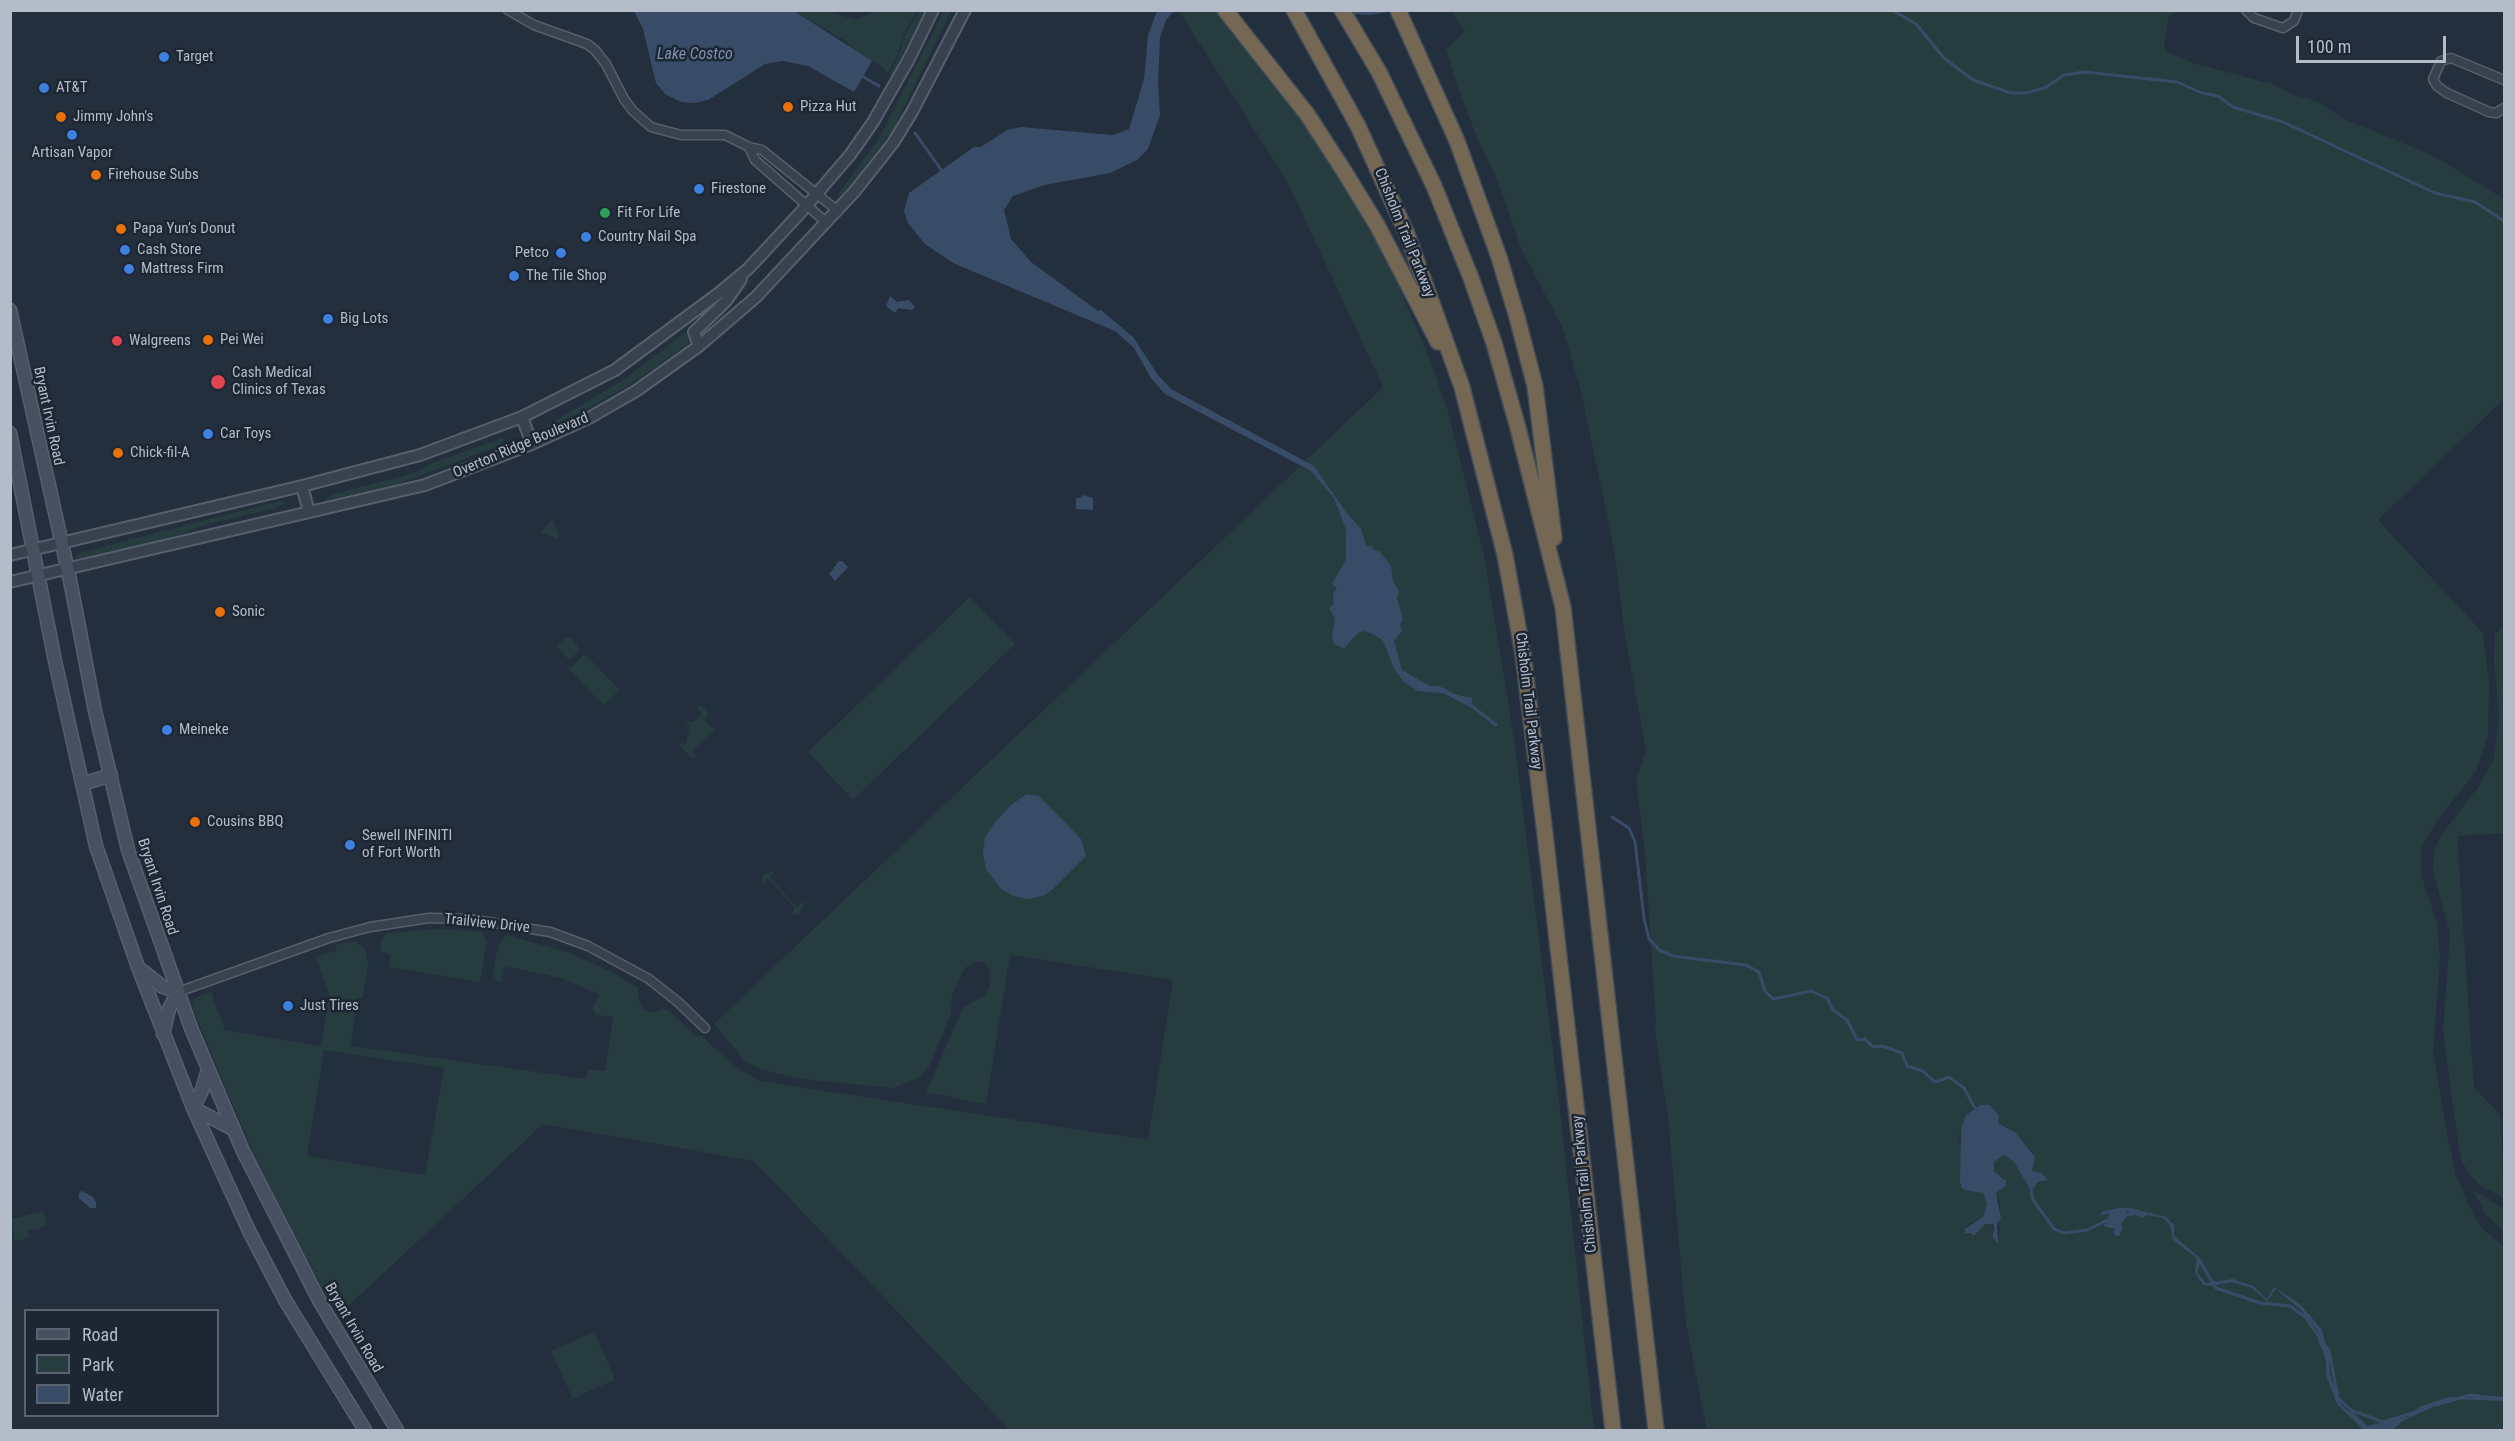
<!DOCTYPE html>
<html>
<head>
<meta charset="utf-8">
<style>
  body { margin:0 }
  #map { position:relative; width:2515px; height:1441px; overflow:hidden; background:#242f3e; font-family:"Roboto Condensed",sans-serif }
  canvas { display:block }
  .frame { position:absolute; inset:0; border:12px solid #b4bcc9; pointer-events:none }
  .legend { position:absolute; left:24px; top:1309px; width:195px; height:108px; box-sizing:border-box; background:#1d2633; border:2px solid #59626f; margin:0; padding:8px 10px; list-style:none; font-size:18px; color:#b4bcc9 }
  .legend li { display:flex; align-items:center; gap:12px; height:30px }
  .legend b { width:30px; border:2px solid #59626f }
  .scale { position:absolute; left:2296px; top:36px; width:150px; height:27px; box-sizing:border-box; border:3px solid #b4bcc9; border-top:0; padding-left:8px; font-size:18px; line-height:21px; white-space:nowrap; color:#b4bcc9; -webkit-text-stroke:4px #1d2633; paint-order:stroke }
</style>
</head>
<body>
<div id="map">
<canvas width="2515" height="1441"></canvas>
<div class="frame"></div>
<ul class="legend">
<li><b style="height:8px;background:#465061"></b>Road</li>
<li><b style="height:16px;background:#263c3f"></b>Park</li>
<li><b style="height:16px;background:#394c67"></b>Water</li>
</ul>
<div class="scale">100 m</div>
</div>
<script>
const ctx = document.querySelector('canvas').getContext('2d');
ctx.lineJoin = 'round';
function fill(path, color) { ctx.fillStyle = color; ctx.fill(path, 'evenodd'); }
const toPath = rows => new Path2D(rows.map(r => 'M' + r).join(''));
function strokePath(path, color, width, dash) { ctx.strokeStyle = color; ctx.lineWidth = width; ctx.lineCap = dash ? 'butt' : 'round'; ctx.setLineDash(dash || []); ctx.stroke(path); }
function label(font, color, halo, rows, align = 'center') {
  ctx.font = font + ' "Roboto Condensed",sans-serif'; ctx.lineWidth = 5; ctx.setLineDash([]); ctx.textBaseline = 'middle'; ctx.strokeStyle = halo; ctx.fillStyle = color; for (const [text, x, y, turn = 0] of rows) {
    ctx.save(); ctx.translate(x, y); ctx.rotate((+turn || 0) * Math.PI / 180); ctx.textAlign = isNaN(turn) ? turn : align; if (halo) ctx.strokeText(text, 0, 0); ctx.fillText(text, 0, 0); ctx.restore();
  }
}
fill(toPath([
  [794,11,831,11,854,20,879,11,918,11,903,35,899,52,887,74,884,68,857,52,844,40],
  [920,11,925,11,891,76,889,75,901,51,904,36],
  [944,11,951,11,895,126,847,192,836,197,879,138],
  [1179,11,1215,11,1273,81,1327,156,1366,221,1397,282,1431,362,1449,415,1484,555,1515,745,1560,1110,1594,1430,1010,1430,754,1161,543,1124,345,1309,340,1303,333,1306,296,1240,247,1139,191,1004,197,997,211,992,225,1030,321,1046,329,994,316,957,336,951,336,945,354,941,365,948,368,963,363,998,357,998,351,1046,586,1079,588,1069,605,1071,613,1017,597,1015,592,1009,600,995,564,979,520,969,504,967,502,982,497,981,493,975,498,946,506,935,567,952,614,973,638,988,639,1002,645,1010,652,1013,663,1009,669,1011,698,1037,700,1035,735,1066,759,1081,1148,1140,1173,980,1010,955,986,1104,926,1092,963,1008,985,995,989,988,990,971,986,964,979,961,966,967,961,975,952,995,951,1014,929,1067,918,1078,893,1088,803,1079,760,1069,745,1061,714,1024,1383,387,1288,183],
  [324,1050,444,1068,425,1175,307,1156],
  [1451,11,2179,11,2169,15,2164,45,2167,51,2193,63,2272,84,2294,95,2319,102,2342,118,2434,156,2504,199,2504,402,2502,401,2378,520,2483,633,2489,682,2488,735,2476,771,2436,822,2421,849,2421,874,2437,923,2440,958,2433,1052,2448,1139,2456,1176,2474,1216,2484,1230,2504,1247,2504,1430,1707,1430,1686,1324,1668,1116,1655,1032,1656,1021,1645,854,1636,780,1646,751,1625,635,1614,549,1580,387,1562,327,1521,248,1499,184,1478,140,1458,88,1446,49,1465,31],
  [1980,1105,1998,1123,2016,1133,2030,1149,2033,1153,2032,1171,2039,1174,2043,1182,2029,1187,2015,1162,2009,1158,2004,1155,1994,1162,1994,1171,2005,1179,1996,1193,2000,1205,1999,1237,1992,1236,1995,1229,1989,1222,1978,1229,1977,1235,1973,1237,1973,1233,1966,1233,1967,1226,1983,1217,1987,1204,1983,1193,1962,1188,1960,1182,1963,1171,1959,1137,1969,1112],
  [766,263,727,311,701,335,700,333],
  [692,327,690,343,631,384,555,427,543,428,623,380],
  [503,438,504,442,496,447,395,485,324,501,331,495,414,473,435,462],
  [280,501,285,503,276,508,209,524,172,537,83,559,75,557,78,553],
  [553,519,559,536,557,539,540,532],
  [970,597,1015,644,853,800,808,752],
  [2504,627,2504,833,2457,836,2474,1087,2500,1115,2504,1198,2481,1186,2472,1177,2462,1162,2459,1149,2443,1032,2450,933,2433,871,2434,851,2440,837,2479,786,2494,759,2499,718,2494,661,2495,634],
  [567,637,573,640,580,650,569,660,556,646],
  [585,654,620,690,603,705,569,669],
  [701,705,709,714,704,721,715,730,692,751,697,757,691,757,677,743,686,744,690,725,683,721,693,722,702,714,697,708],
  [774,871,770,878,797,907,803,902,805,904,799,914,791,915,795,908,768,879,761,885,763,875],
  [438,929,482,932,487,941,480,982,389,967,391,955,380,951,381,940,387,933],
  [2473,1190,2504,1209,2504,1232,2486,1215],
  [43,1211,47,1226,28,1231,29,1238,15,1241,11,1219],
  [594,1332,615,1379,573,1399,551,1351]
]), '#263c3f');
fill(toPath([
  [634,11,794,11,872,61,854,92,808,66,783,61,765,64,708,100,694,103,681,102,665,94,656,83,643,29],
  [1157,11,1174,11,1166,20,1160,37,1158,84,1160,115,1148,149,1137,160,1110,173,1044,185,1013,196,1004,210,1011,239,1031,262,1098,311,1101,310,1133,337,1158,375,1171,389,1314,466,1346,512,1361,529,1367,547,1372,545,1373,549,1380,552,1391,566,1393,582,1399,591,1397,598,1403,619,1400,626,1402,631,1394,641,1402,670,1430,686,1439,686,1457,695,1473,698,1470,707,1443,693,1418,691,1404,682,1395,670,1383,641,1375,635,1365,631,1358,633,1344,648,1334,644,1332,638,1335,618,1329,608,1334,603,1333,593,1337,588,1332,584,1346,560,1346,530,1334,498,1311,471,1165,394,1151,378,1134,348,1115,331,953,263,925,244,908,223,904,211,909,193,974,147,981,147,1007,130,1021,127,1113,135,1129,129,1144,79,1148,35],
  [1312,11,1395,11,1369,15],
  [890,296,897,302,909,300,915,307,912,310,898,308,895,313,886,306],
  [1082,495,1093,498,1093,510,1076,509,1076,498,1081,498],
  [839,561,842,561,848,567,835,581,829,574],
  [1027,794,1039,796,1081,839,1086,856,1054,888,1045,895,1029,899,1013,896,1000,888,986,869,983,854,985,837,996,821,1011,805],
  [1980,1105,1990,1105,1999,1116,1998,1123,2016,1133,2035,1157,2032,1171,2042,1173,2047,1180,2038,1182,2031,1191,2014,1162,2004,1155,1994,1162,1994,1171,2006,1181,2006,1185,1996,1193,2001,1219,1997,1224,1998,1244,1992,1236,1995,1229,1993,1224,1985,1224,1973,1237,1972,1233,1965,1233,1965,1229,1983,1217,1987,1204,1983,1193,1965,1190,1962,1188,1960,1182,1961,1128,1966,1115],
  [82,1191,93,1197,96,1202,96,1208,90,1208,79,1198,79,1193],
  [2119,1208,2131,1208,2166,1217,2174,1225,2174,1236,2201,1259,2197,1273,2206,1283,2233,1279,2253,1286,2267,1299,2274,1287,2300,1304,2322,1330,2329,1357,2330,1375,2341,1404,2348,1411,2354,1413,2367,1426,2408,1417,2419,1407,2449,1397,2468,1398,2481,1395,2504,1397,2504,1401,2451,1399,2402,1421,2393,1430,2363,1429,2337,1404,2326,1375,2326,1360,2318,1340,2318,1331,2300,1309,2276,1289,2267,1301,2252,1288,2231,1282,2211,1286,2203,1285,2195,1273,2197,1258,2173,1240,2170,1225,2163,1218,2147,1215,2143,1218,2126,1211,2126,1217,2121,1225,2123,1229,2119,1236,2115,1236,2113,1232,2115,1229,2103,1226,2108,1221,2109,1213,2100,1216,2103,1211]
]), '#394c67');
strokePath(toPath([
  [1892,10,1916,24,1944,58,1973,80,2011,93,2025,93,2045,88,2064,75,2085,72,2177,82,2202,93,2218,96,2233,107,2283,122,2435,193,2475,202,2504,221],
  [860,75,879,86],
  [915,133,942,171],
  [1468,703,1496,725],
  [1612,817,1629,828,1635,842,1644,918,1649,939,1659,950,1673,956,1746,965,1759,972,1765,991,1773,999,1811,991,1827,998,1833,1010,1847,1020,1857,1040,1865,1039,1873,1047,1882,1046,1902,1053,1907,1066,1923,1071,1935,1082,1949,1077,1964,1088,1976,1110],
  [2031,1189,2033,1200,2054,1229,2064,1233,2087,1230,2110,1219],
  [2123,1216,2137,1213],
  [2200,1261,2216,1288,2260,1303,2290,1306,2306,1318,2329,1351,2338,1398,2351,1410,2383,1422,2416,1412],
  [2436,1405,2470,1395,2479,1396]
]), '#394c67', 3);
const minor = toPath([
  [508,10,534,25,587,44,595,50,606,64,624,99,633,111,651,127,681,135,725,135,749,147,762,150,838,211],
  [2246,10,2254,18,2283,28,2294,21,2298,10],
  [2504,80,2451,58,2441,61,2433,79,2437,86,2447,93,2489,112,2496,113,2504,108],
  [749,147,755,160,827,223],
  [178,992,329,938,370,927,429,918,469,919,550,932,588,946,649,979,678,1002,705,1028]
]);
const tertiary = toPath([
  [699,346,694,332,726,301,741,279],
  [522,417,532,444],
  [302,486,309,512],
  [10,555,302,486,420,455,522,417,615,370,719,293,748,269,801,212,850,155,873,122,909,59,933,10],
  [10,582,425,485,532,444,589,418,636,391,699,346,756,297,855,191,893,143,912,112,965,10]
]);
const secondary = toPath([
  [10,310,70,580,95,711,128,850,191,1028,242,1149,321,1304,397,1430],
  [10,433,55,661,96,846,138,967,193,1108,249,1231,285,1300,365,1430],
  [82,784,111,775],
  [139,968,163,987,178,992,169,1009,163,1034],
  [193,1108,233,1129],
  [193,1108,201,1093,208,1070]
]);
const motorway = toPath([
  [1225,10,1307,114,1344,171,1377,225,1438,342],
  [1294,10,1358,126,1407,234,1462,387,1505,555,1523,654,1545,834,1613,1430],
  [1342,10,1379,72,1434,186,1471,278,1494,343,1518,428,1563,607,1656,1430],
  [1398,10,1457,141,1499,257,1517,317,1535,386,1554,538]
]);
strokePath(minor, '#565f6c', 11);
strokePath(tertiary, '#565f6c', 14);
strokePath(secondary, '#565f6c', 15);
strokePath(motorway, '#434c59', 18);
strokePath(minor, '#38414e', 8);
strokePath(tertiary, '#38414e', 10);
strokePath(secondary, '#465061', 12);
strokePath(motorway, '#746855', 15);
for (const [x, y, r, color] of [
  [164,57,6,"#3f7fe0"],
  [44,88,6,"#3f7fe0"],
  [788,107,6,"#e8710a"],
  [61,117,6,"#e8710a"],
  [72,135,6,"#3f7fe0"],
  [96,175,6,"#e8710a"],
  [699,189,6,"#3f7fe0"],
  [605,213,6,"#2e9e5b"],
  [121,229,6,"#e8710a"],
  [586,237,6,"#3f7fe0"],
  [125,250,6,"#3f7fe0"],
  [561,253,6,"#3f7fe0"],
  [129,269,6,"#3f7fe0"],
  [514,276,6,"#3f7fe0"],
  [328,319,6,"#3f7fe0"],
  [208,340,6,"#e8710a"],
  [117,341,6,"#e0444e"],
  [218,382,8,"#e0444e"],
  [208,434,6,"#3f7fe0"],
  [118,453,6,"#e8710a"],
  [220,612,6,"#e8710a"],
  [167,730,6,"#3f7fe0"],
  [195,822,6,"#e8710a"],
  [350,845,6,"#3f7fe0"],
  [288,1006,6,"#3f7fe0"]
]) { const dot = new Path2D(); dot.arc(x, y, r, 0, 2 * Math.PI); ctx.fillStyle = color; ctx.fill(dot); strokePath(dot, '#1d2633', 2); }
label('15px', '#b4bcc9', '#1d2633', [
  ["Target",176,57],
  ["AT&T",56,88],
  ["Pizza Hut",800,107],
  ["Jimmy John's",73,117],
  ["Artisan Vapor",72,153,"center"],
  ["Firehouse Subs",108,175],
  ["Firestone",711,189],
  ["Fit For Life",617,213],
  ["Papa Yun’s Donut",133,229],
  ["Country Nail Spa",598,237],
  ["Cash Store",137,250],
  ["Petco",549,253,"right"],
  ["Mattress Firm",141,269],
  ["The Tile Shop",526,276],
  ["Big Lots",340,319],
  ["Pei Wei",220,340],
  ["Walgreens",129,341],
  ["Cash Medical",232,373],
  ["Clinics of Texas",232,390],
  ["Car Toys",220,434],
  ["Chick-fil-A",130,453],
  ["Sonic",232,612],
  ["Meineke",179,730],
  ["Cousins BBQ",207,822],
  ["Sewell INFINITI",362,836],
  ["of Fort Worth",362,853],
  ["Just Tires",300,1006]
], 'left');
label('15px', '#b4bcc9', '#1d2633', [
  ["Chisholm Trail Parkway",1404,233,68],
  ["Bryant Irvin Road",48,416,78],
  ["Overton Ridge Boulevard",521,446,-23],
  ["Chisholm Trail Parkway",1528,701,83],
  ["Bryant Irvin Road",157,887,72],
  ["Trailview Drive",487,924,6],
  ["Chisholm Trail Parkway",1585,1184,-96],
  ["Bryant Irvin Road",353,1328,60]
]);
label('italic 16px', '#7c92b1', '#1d2633', [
  ["Lake Costco",695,55]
]);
</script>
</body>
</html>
